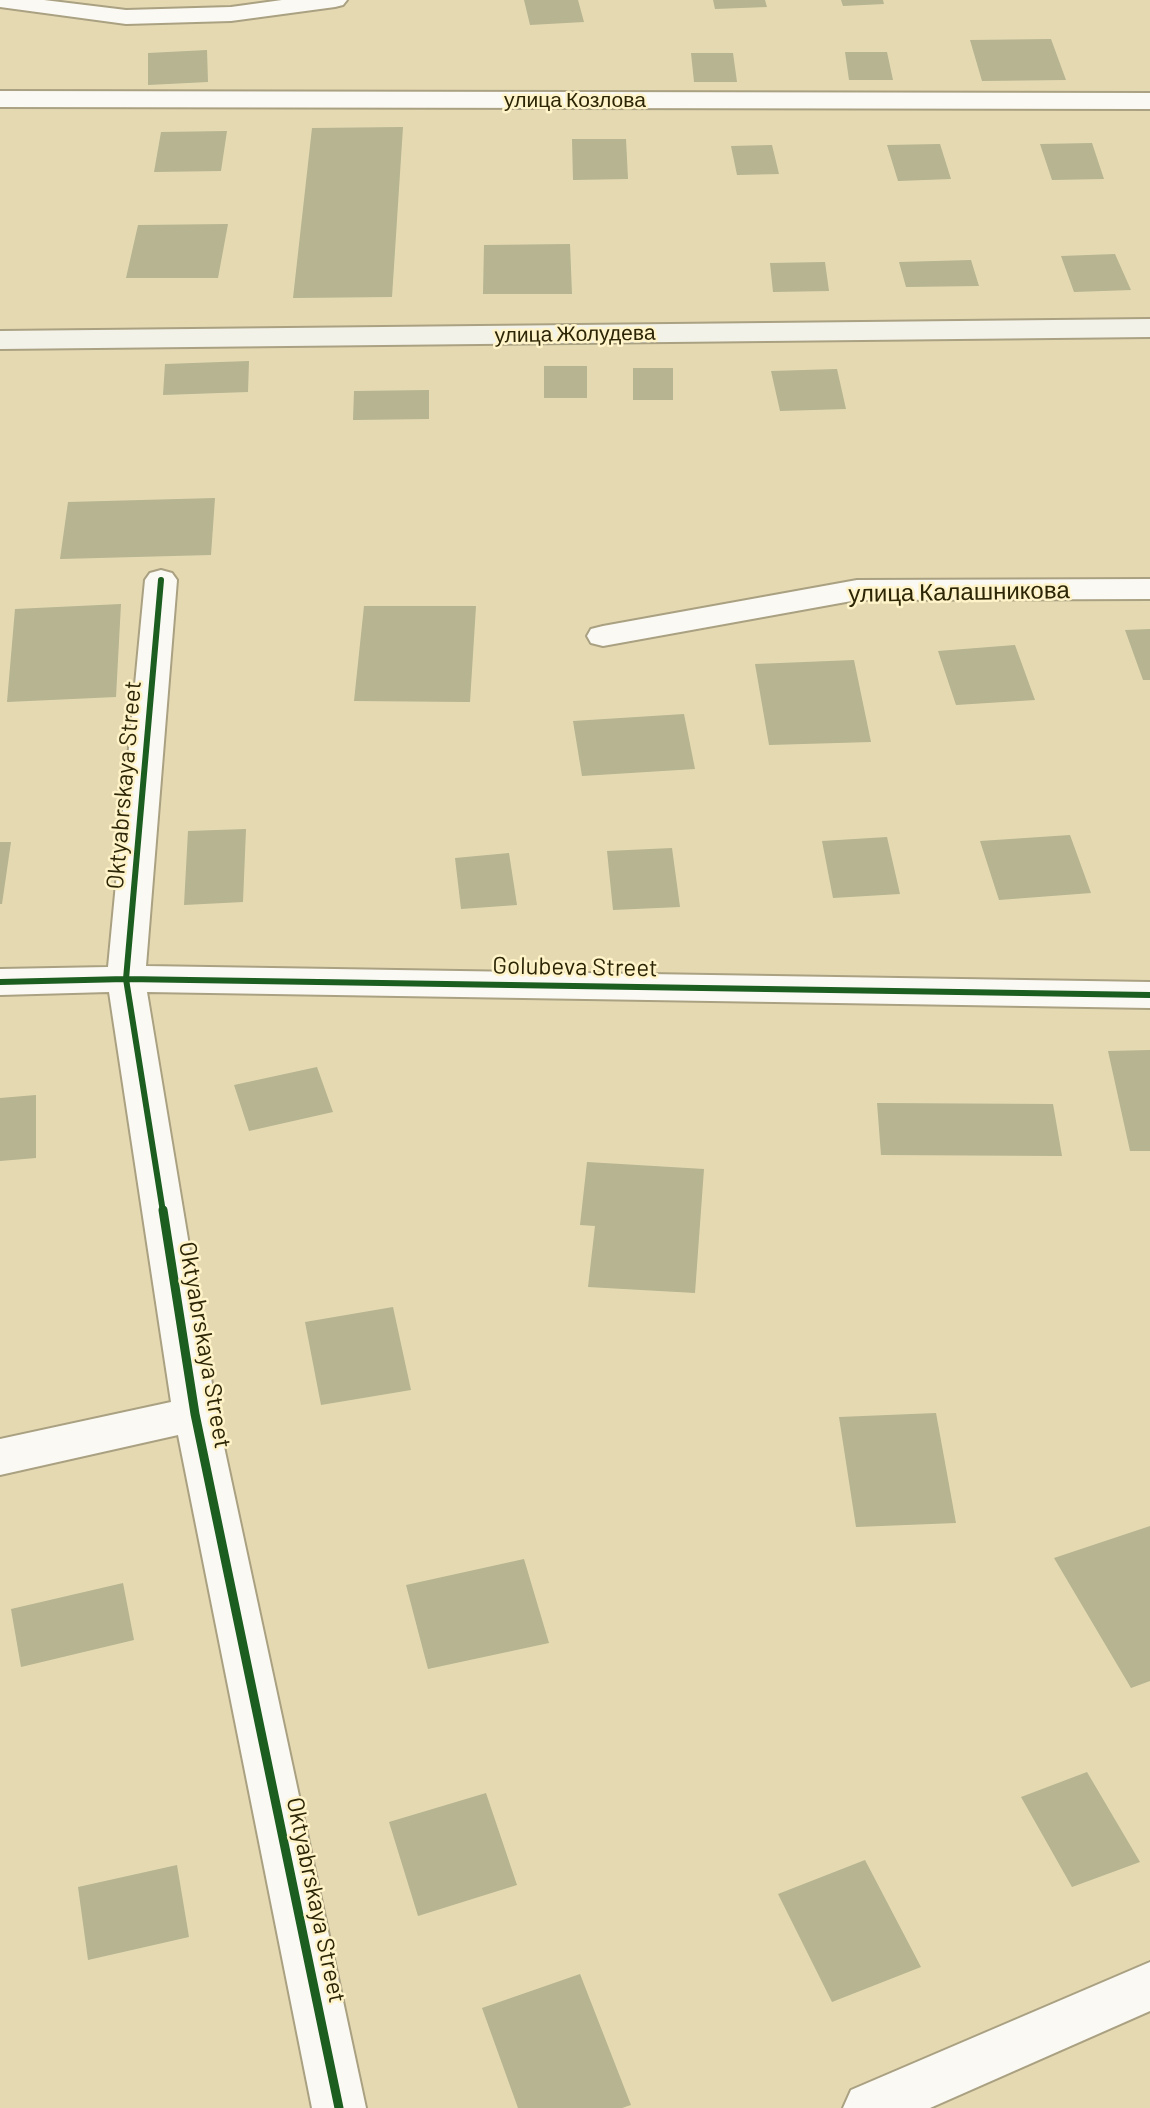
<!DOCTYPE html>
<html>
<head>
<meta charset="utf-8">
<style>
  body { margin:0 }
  canvas { display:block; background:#e4d9b1 }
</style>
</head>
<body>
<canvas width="1150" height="2108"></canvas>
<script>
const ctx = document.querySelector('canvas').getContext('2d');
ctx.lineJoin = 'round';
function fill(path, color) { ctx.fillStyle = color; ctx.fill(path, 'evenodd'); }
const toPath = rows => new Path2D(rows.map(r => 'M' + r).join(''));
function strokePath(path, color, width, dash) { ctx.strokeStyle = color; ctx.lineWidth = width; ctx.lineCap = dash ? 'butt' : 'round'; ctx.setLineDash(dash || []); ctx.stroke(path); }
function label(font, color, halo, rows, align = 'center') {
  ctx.font = font + ' Barlow,sans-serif'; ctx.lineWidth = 5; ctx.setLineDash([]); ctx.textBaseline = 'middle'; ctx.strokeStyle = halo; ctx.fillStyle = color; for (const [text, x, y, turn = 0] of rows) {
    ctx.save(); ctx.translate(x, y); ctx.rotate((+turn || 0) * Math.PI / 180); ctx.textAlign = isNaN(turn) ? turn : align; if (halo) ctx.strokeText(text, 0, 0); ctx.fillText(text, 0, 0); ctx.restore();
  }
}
fill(toPath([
  [524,0,578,0,584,22,530,25],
  [713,0,765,0,767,7,715,9],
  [841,0,883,0,884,4,843,6],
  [1051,39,1066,80,982,81,970,40],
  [207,50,208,82,148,85,148,53],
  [845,52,887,52,893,80,849,80],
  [691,53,733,53,737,82,694,82],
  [403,127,392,297,293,298,312,128],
  [227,131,221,171,154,172,161,132],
  [572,139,626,139,628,179,573,180],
  [1092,143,1104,179,1052,180,1040,144],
  [940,144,951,179,898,181,887,145],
  [772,145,779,174,737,175,731,146],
  [228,224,218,278,126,278,138,225],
  [570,244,572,294,483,294,484,245],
  [1115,254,1131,290,1074,292,1061,256],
  [971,260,979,286,906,287,899,262],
  [825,262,829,291,773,292,770,263],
  [249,361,248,392,163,395,165,364],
  [544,366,587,366,587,398,544,398],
  [633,368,673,368,673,400,633,400],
  [837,369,846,409,780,411,771,371],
  [429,390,429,419,353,420,354,391],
  [215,498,211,555,60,559,68,502],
  [121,604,116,697,7,702,15,609],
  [364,606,476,606,470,702,354,701],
  [1150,629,1150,680,1143,680,1125,630],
  [1015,645,1035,700,956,705,938,651],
  [854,660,871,742,769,745,755,664],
  [684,714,695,769,582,776,573,721],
  [246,829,243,902,184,905,188,831],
  [1070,835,1091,893,999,900,980,841],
  [887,837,900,894,833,898,822,841],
  [0,842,11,842,2,904,0,904],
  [672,848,680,907,613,910,607,851],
  [509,853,517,905,461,909,455,858],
  [1150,1050,1150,1151,1130,1151,1108,1051],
  [317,1067,333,1112,249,1131,234,1085],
  [36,1095,36,1158,0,1161,0,1098],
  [877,1103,1053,1104,1062,1156,881,1155],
  [587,1162,704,1169,695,1293,588,1287,595,1226,580,1225],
  [393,1307,411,1390,321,1405,305,1322],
  [936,1413,956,1523,856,1527,839,1417],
  [1150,1526,1150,1681,1131,1688,1054,1558],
  [524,1559,549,1643,428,1669,406,1585],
  [123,1583,134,1640,21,1667,11,1609],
  [1087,1772,1140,1862,1072,1887,1021,1797],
  [486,1793,517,1885,418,1916,389,1822],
  [865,1860,921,1967,832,2002,778,1894],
  [177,1865,189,1937,88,1960,78,1887],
  [580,1974,631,2105,622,2108,518,2108,482,2008]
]), '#b6b491');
const minor = toPath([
  [0,0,44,0,126,10,231,7,282,0,347,0,343,5,335,7,231,21,126,24,0,7,0,0],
  [0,91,1150,93,1150,109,0,107,0,91],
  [161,570,172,573,177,580,146,966,1150,982,1150,1008,147,992,217,1414,366,2108,312,2108,178,1435,0,1475,0,1439,171,1402,109,992,0,995,0,969,108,967,145,580,150,573,161,570],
  [1150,579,1150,599,857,600,603,646,591,643,587,636,591,629,603,626,857,580,1150,579],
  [1150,1962,1150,2011,930,2108,843,2108,851,2090,1150,1962]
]);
const secondary = toPath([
  [1150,319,1150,337,0,349,0,331,1150,319]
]);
strokePath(minor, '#aaa182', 4);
strokePath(secondary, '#aaa182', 4);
fill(minor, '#fbf9f3');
fill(secondary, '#f3f2e9');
strokePath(toPath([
  [161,580,126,979,163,1212],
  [0,982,126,979,1150,995]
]), '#1b5e20', 6);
strokePath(toPath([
  [163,1210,195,1414,339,2108]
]), '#1b5e20', 9);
label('21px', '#2c2506', '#fff4c9', [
  ["улица Козлова",575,100],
  ["улица Жолудева",575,334,-1]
]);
label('24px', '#2c2506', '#fff4c9', [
  ["улица Калашникова",959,592,-1],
  ["Oktyabrskaya Street",124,785,-85],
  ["Golubeva Street",575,967,1],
  ["Oktyabrskaya Street",205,1345,80],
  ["Oktyabrskaya Street",316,1900,78]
]);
</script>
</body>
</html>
